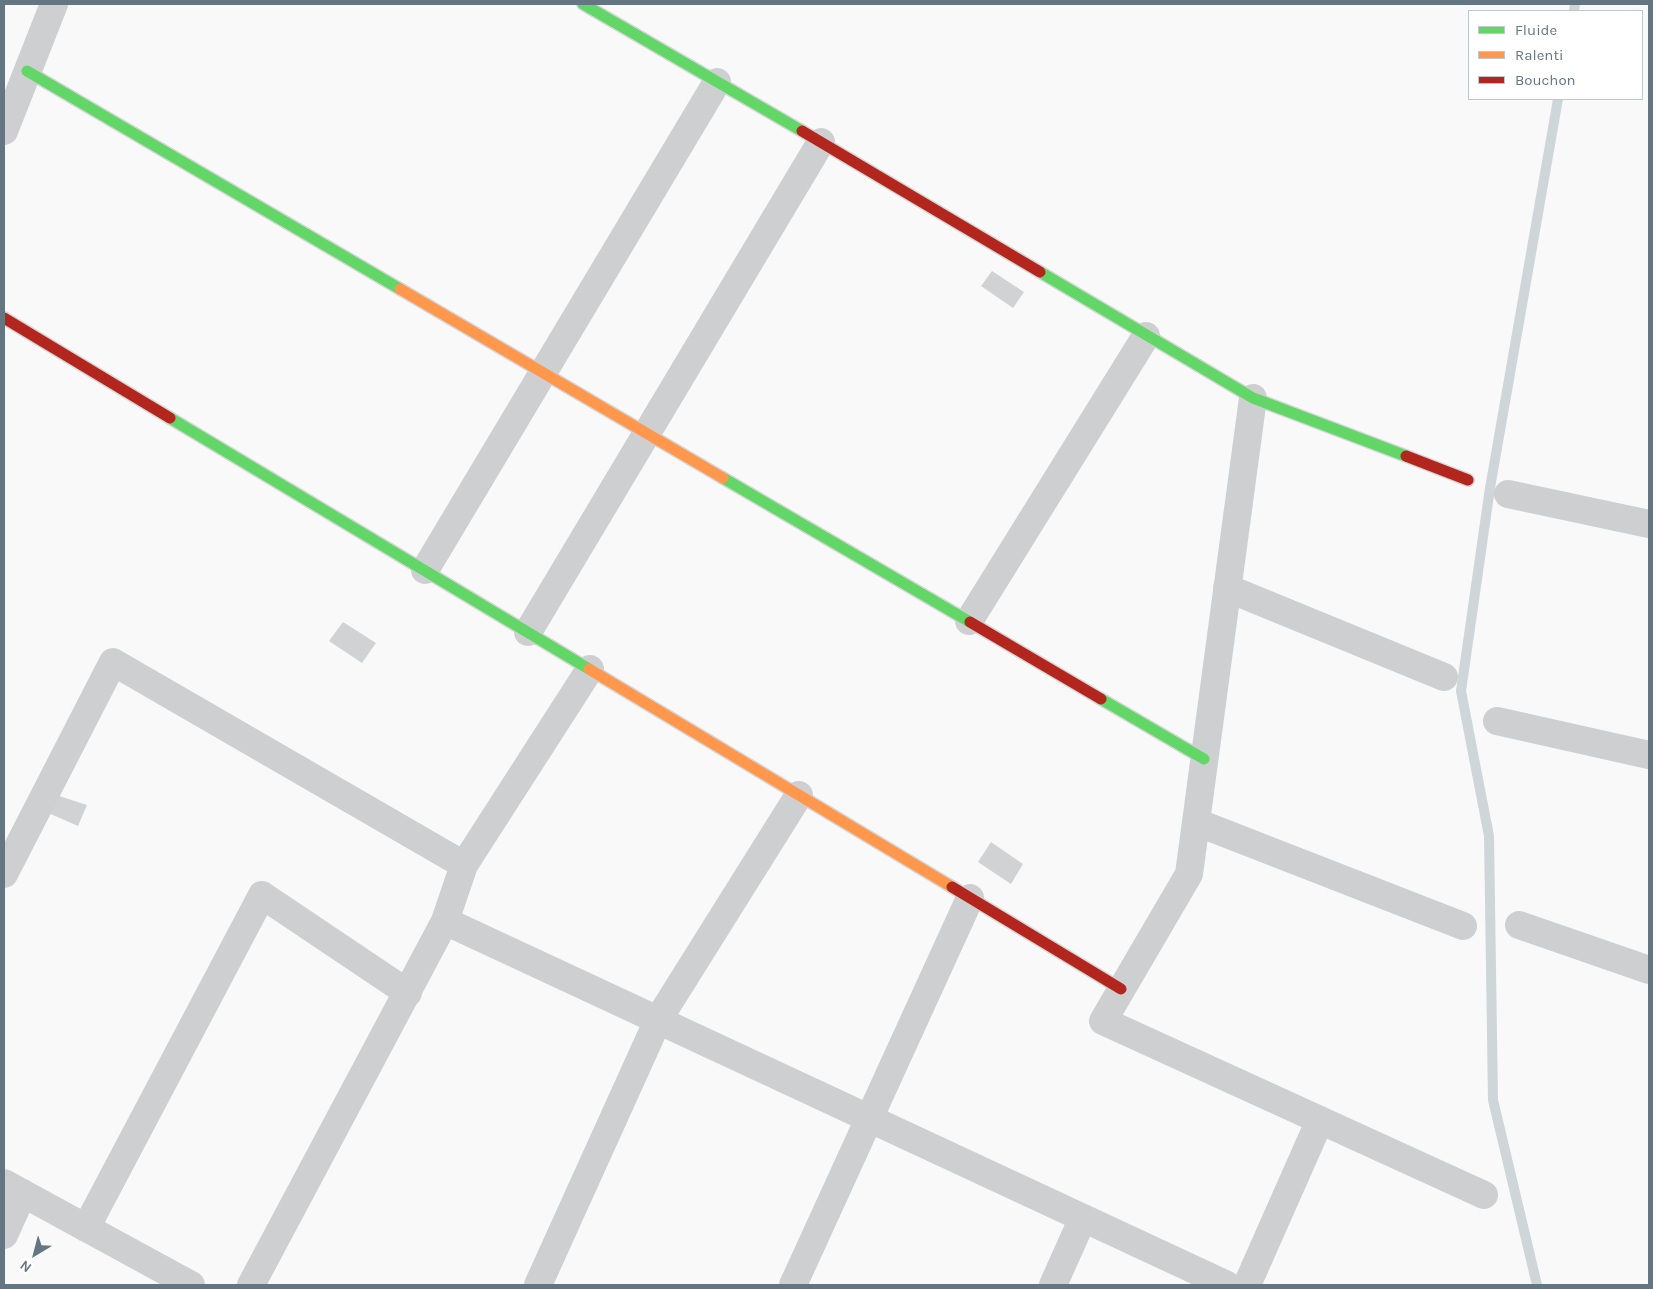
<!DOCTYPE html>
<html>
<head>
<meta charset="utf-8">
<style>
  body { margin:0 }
  #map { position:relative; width:1653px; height:1289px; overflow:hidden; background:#f9f9f9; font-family:Karla,sans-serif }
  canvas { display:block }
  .frame { position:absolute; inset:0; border:5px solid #657683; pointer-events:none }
  .legend { position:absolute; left:1468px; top:10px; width:175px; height:90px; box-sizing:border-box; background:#fff; border:1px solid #c1c8cd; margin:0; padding:6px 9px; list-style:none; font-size:15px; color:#657683 }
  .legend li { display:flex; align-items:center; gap:10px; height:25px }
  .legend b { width:25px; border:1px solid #c1c8cd }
  .north { position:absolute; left:10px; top:1229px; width:50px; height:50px; -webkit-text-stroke:4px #fff; paint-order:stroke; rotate:217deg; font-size:14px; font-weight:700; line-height:20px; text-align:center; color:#657683 }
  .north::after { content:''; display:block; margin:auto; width:18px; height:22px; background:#657683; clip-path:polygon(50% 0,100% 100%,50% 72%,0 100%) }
</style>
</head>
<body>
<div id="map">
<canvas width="1653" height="1289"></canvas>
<div class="frame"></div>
<ul class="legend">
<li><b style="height:6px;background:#63d668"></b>Fluide</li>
<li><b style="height:6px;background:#ff974d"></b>Ralenti</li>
<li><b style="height:6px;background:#b3261e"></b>Bouchon</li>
</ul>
<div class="north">N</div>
</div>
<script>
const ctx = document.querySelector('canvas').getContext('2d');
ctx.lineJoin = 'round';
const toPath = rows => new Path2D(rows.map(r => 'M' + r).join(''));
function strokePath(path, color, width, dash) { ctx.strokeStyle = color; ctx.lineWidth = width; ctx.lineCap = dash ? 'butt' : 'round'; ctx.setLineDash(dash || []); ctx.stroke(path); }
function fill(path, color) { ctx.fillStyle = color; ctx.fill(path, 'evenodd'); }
strokePath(toPath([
  [1574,11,1575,4],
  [1537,1285,1493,1100,1489,836,1461,691,1490,488,1558,99]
]), '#ced6d9', 10);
fill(toPath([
  [992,271,1024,292,1013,308,981,286],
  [343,622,376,643,362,663,329,641],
  [53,794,87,805,78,826,46,812],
  [991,842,1023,864,1011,884,978,862]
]), '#d0d2d3');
const fast = toPath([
  [583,4,802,131],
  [27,71,400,289],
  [1040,272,1253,398,1406,456],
  [170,418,589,669],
  [723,478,970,622],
  [1101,699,1204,759]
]);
const slow = toPath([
  [400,289,723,478],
  [589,669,952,887]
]);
const jam = toPath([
  [802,131,1040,272],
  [4,318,170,418],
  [1406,456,1468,480],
  [970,622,1101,699],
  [952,887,1121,989]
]);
strokePath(fast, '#d5d6d7', 14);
strokePath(slow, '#d5d6d7', 14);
strokePath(jam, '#d5d6d7', 14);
strokePath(toPath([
  [4,131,54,4],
  [1253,398,1189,874,1103,1021,1484,1195],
  [1508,494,1649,524],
  [425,570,717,82],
  [1227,588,1444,677],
  [969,621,1146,336],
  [528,632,821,142],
  [1497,721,1649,755],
  [1196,822,1463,926],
  [4,874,113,662,464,865],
  [445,921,1227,1285],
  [1519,925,1649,970],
  [4,1183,191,1285],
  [86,1228,262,895,408,993],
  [4,1235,23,1193],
  [251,1285,445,921,464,865,590,669],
  [538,1285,658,1020,799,795],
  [793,1285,970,898],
  [1053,1285,1083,1218],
  [1247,1285,1320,1120]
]), '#cecfd0', 28);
strokePath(fast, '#63d668', 11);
strokePath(slow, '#ff974d', 11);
strokePath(jam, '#b3261e', 11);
</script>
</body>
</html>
